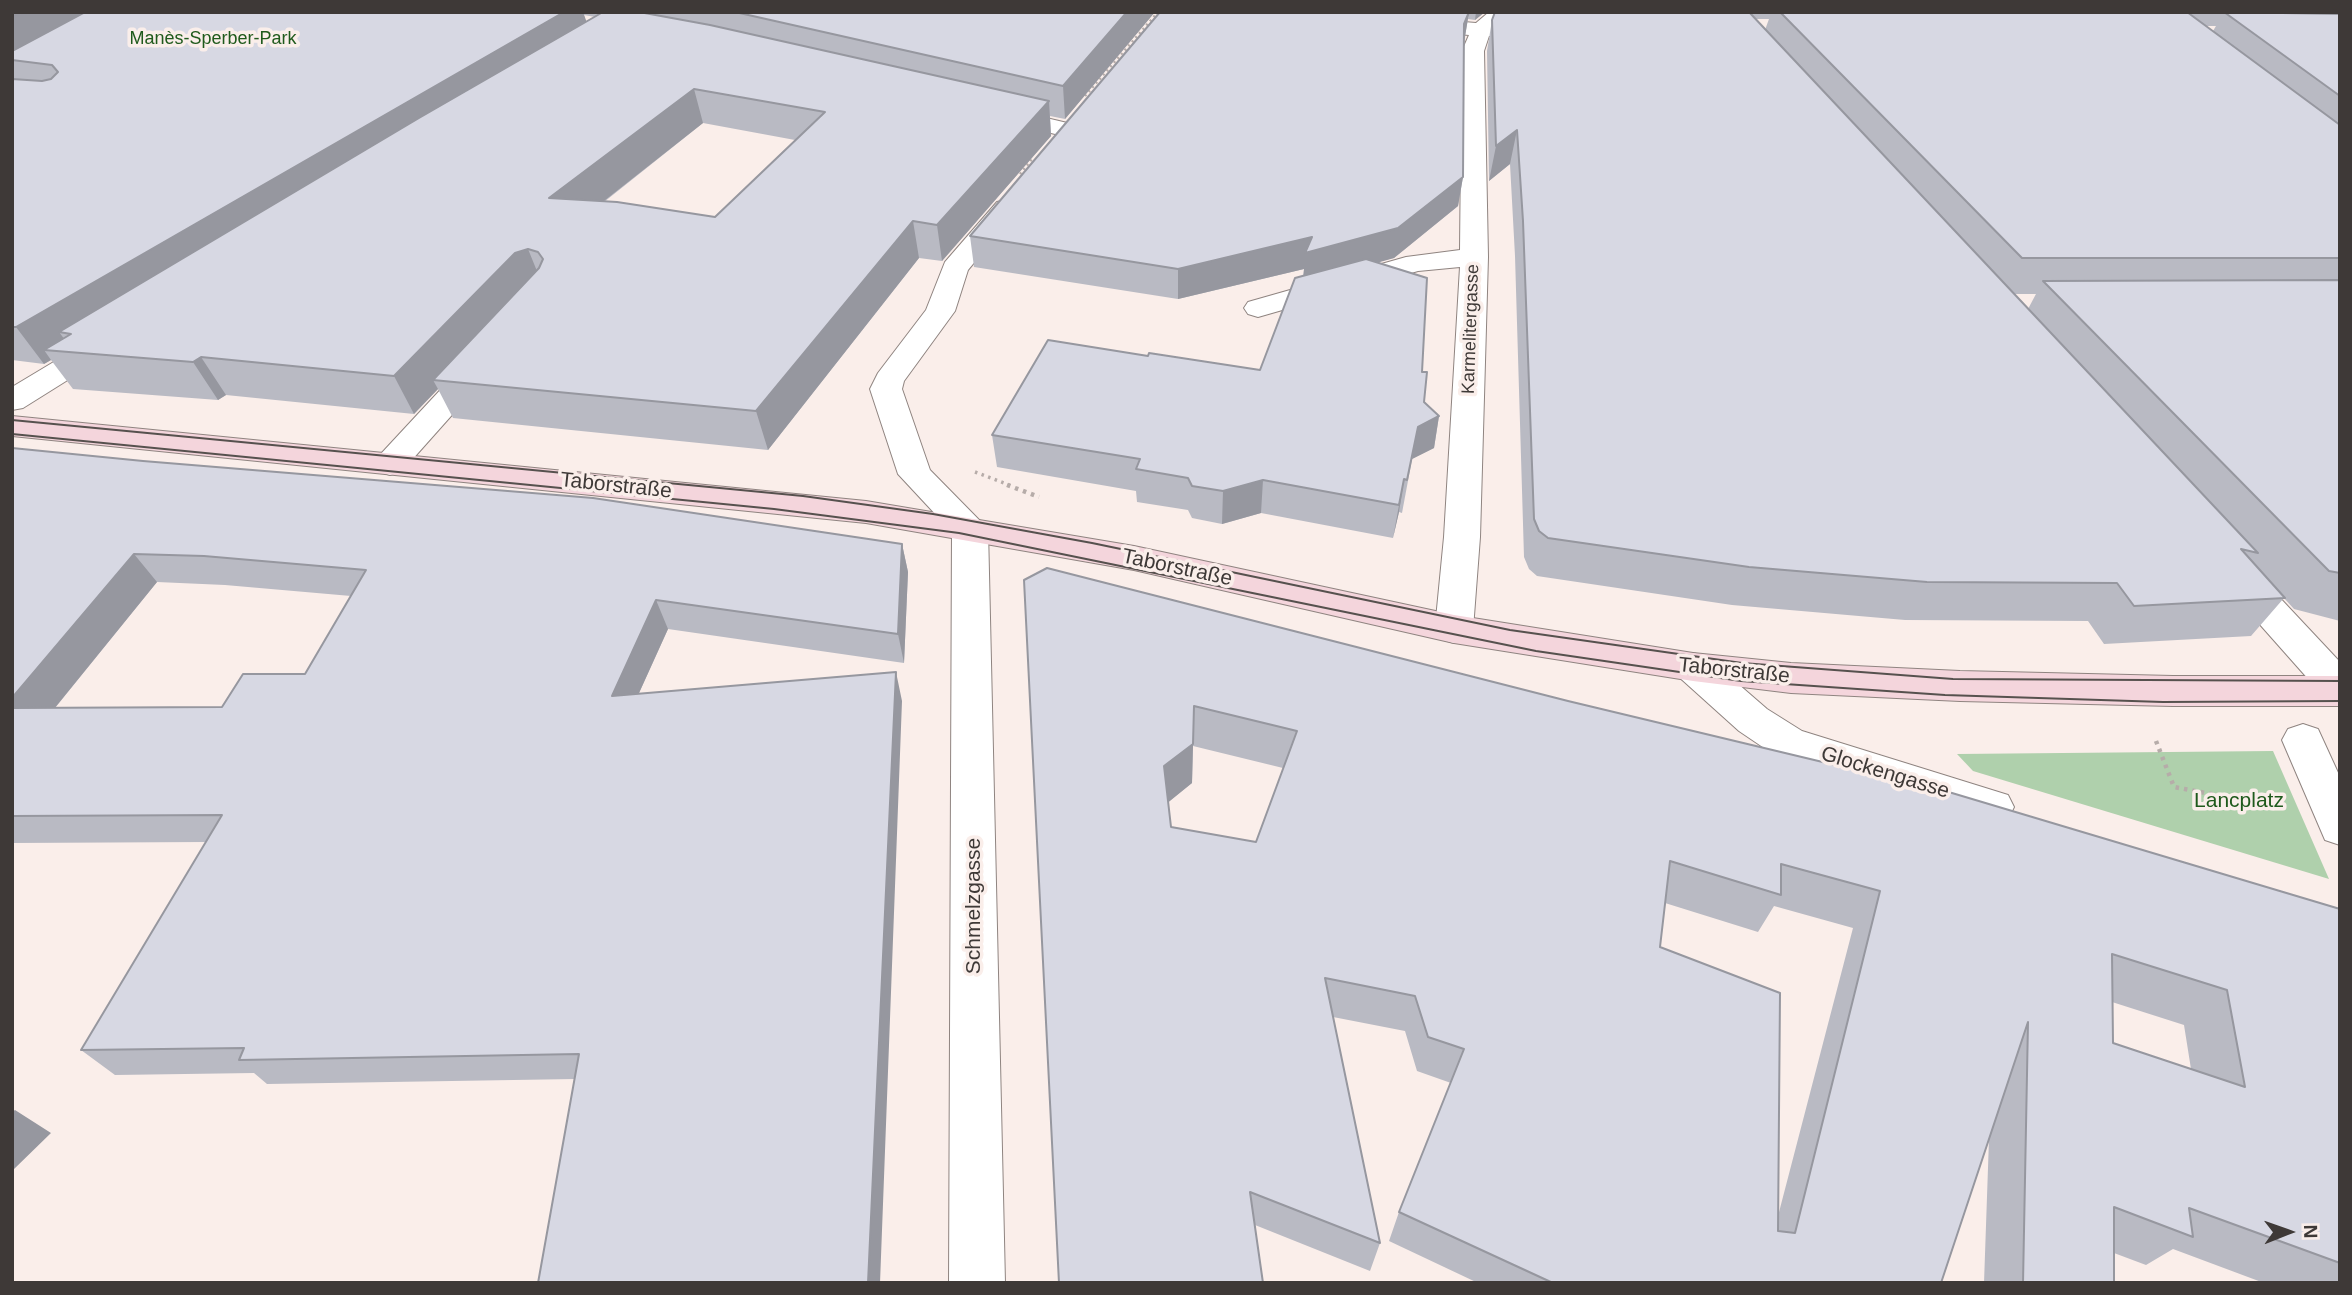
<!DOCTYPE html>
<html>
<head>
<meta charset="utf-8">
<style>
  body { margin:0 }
  #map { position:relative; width:2352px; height:1295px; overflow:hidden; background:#faeeea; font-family:Helvetica,sans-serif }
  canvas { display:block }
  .frame { position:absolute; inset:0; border:14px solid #3e3937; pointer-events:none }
  .north { position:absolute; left:2254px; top:1197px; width:70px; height:70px; -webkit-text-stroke:5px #faeeea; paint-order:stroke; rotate:89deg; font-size:19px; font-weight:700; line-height:28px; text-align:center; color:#3e3937 }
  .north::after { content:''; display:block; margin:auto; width:24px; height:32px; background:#3e3937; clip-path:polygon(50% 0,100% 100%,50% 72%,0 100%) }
</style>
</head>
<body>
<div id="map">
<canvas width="2352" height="1295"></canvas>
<div class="frame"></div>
<div class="north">N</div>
</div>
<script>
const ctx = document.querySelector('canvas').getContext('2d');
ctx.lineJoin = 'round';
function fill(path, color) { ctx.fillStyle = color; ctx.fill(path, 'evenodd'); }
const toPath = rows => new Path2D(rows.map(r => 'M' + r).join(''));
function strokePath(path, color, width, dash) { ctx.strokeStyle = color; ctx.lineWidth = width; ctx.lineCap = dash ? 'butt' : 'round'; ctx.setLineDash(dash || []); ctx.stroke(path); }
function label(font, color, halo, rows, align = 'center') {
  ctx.font = font + ' Helvetica,sans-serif'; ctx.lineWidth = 7; ctx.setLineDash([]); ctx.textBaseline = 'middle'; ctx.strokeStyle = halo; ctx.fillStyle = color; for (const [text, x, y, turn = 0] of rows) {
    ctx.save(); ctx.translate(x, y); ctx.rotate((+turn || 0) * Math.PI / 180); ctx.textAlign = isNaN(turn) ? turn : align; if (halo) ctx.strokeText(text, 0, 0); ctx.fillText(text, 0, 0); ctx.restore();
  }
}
fill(toPath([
  [2273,751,2329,879,1973,771,1957,754]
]), '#afd0ac');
const street = toPath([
  [1489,12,1509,12,1502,23,1543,23,1550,25,1554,29,1550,33,1543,35,1489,36,1484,51,1488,257,1480,537,1473,629,1467,639,1454,643,1441,639,1435,629,1444,537,1460,267,1418,271,1258,317,1248,314,1244,308,1248,302,1406,257,1460,250,1462,51,1469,35,1415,30,1408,28,1404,24,1408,20,1415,18,1476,23,1489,12],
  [1000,107,1080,126,1084,131,1080,136,1072,138,992,119,988,114,992,109,1000,107],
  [1006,200,1015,202,1019,208,968,270,955,311,904,381,902,389,930,470,988,529,1005,1283,949,1283,952,532,898,474,870,389,878,373,926,310,945,262,997,202,1006,200],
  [103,336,114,339,118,345,114,351,23,408,12,410,12,387,92,339,103,336],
  [481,355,492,358,496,364,492,370,402,471,390,475,378,471,373,464,378,457,470,358,481,355],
  [2237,562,2250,566,2340,662,2340,703,2326,699,2224,584,2219,575,2224,566,2237,562],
  [1693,653,1707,657,1767,709,1802,731,2008,795,2014,807,2008,819,1993,825,1773,754,1739,731,1679,677,1673,667,1679,657,1693,653],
  [2303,724,2318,729,2340,777,2340,845,2325,840,2282,740,2288,729,2303,724]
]);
const secondary = toPath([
  [12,416,866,501,1134,546,1454,615,1693,653,1791,663,1960,671,2173,676,2340,676,2340,706,2173,706,1960,701,1791,693,1693,681,1454,643,1134,570,866,523,12,436,12,416]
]);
strokePath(street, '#8f8480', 2);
strokePath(secondary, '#8f8480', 2);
strokePath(toPath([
  [1085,96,1158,12],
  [1020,174,1032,159]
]), '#b6aca9', 2.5, [2, 3.5]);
strokePath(toPath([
  [975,472,1012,486]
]), '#b6aca9', 3.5, [2.5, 4.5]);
strokePath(toPath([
  [1007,485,1039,497],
  [2156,741,2174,787,2280,807]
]), '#b6aca9', 4.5, [3.5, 5]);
fill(street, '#fff');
fill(secondary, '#f4d5dc');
strokePath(toPath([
  [12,420,803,496,933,514,1092,543,1510,630,1742,663,1953,679,2340,681],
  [12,434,774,509,959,533,1536,651,1741,681,1945,695,2163,702,2340,701]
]), '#56514e', 2);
fill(toPath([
  [12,12,1155,12,1065,119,1050,116,1051,136,942,261,919,258,768,450,453,418,438,389,414,414,226,395,218,400,73,389,51,360,44,364,12,360,12,51,14,50,12,50],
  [584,15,595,17,586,22],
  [703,123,795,140,715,217,604,202],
  [1160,12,1485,12,1475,20,1468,19,1464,41,1463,177,1458,206,1394,258,1377,262,1422,372,1424,402,1439,416,1434,448,1412,459,1402,513,1399,512,1393,538,1261,513,1222,524,1192,518,1188,510,1137,502,1136,491,997,467,992,435,1148,356,1260,370,1303,276,1304,269,1178,299,974,267,970,236],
  [1495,12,2340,12,2340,621,2294,609,2284,598,2251,636,2104,644,2088,621,1905,620,1732,605,1537,576,1529,569,1524,557,1515,256,1510,164,1489,181,1487,51,1492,20],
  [1755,19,1769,19,1765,30],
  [2205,26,2216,26,2213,31],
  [2015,294,2036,294,2028,309],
  [12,448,902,544,908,572,904,663,668,629,639,693,902,701,575,1079,267,1084,254,1073,115,1075,81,1050,206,842,12,843],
  [157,582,225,585,351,596,305,674,222,707,55,708],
  [1024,580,2340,909,2340,1283,2264,1283,2173,1249,2146,1265,2114,1253,2114,1283,1984,1283,1989,1139,1941,1283,1478,1283,1389,1241,1399,1212,1451,1083,1417,1071,1405,1031,1333,1017,1380,1243,1370,1271,1255,1225],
  [1193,746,1283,768,1256,842,1171,827,1168,802,1192,783],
  [1665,903,1758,932,1774,906,1853,928,1778,1216,1660,947],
  [2112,1002,2184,1025,2191,1069,2113,1043]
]), '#b9bac3');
fill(toPath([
  [37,12,105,12,119,36,12,50,12,15],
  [564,12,583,12,591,34,71,334,59,332,71,348,44,350,51,360,44,364,16,327],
  [1127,12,1155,12,1065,119,1063,86],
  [1469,12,1465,37,1459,51,1464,24],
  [1476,12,1485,12,1475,20],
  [694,89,703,123,562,234,549,198],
  [1049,101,1051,136,942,261,937,225],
  [1517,130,1510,164,1489,181,1496,146],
  [1463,177,1458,206,1394,258,1303,284,1304,269,1178,299,1178,269,1312,237],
  [913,221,919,258,768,450,756,411],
  [528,249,543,286,433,380,438,389,414,414,394,376,515,253],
  [201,357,226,395,218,400,193,362],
  [1439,416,1434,448,1412,459,1402,513,1418,427],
  [1404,479,1399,512,1393,538,1399,505],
  [1263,480,1261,513,1222,524,1223,491],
  [902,544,908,572,904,663,898,634],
  [134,554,157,582,32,736,12,717,12,698],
  [656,600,668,629,625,724,612,696],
  [896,672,902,701,880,1283,868,1283],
  [1194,706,1192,783,1165,805,1164,766],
  [15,1110,51,1133,12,1171,12,1112]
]), '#96979f');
const building = toPath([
  [12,12,37,12,12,15,12,12],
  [85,12,564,12,16,327,12,327,12,79,42,81,51,79,58,72,52,65,12,60,12,51,85,12],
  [603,12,639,12,710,25,1049,101,937,225,913,221,756,411,433,380,539,268,543,259,538,252,528,249,515,253,394,376,201,357,193,362,44,350,71,334,59,332,419,118,603,12],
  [694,89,825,112,715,217,617,202,549,198,694,89],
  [735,12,1127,12,1063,86,735,12],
  [1160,12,1469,12,1464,24,1463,177,1398,228,1305,253,1312,237,1178,269,970,236,1160,12],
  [1495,12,1749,12,2258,553,2241,549,2285,598,2134,606,2117,583,1927,582,1749,567,1548,538,1539,531,1534,519,1523,221,1517,130,1496,146,1492,20,1495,12],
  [1780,12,2187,12,2340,125,2340,258,2022,258,1780,12],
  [2224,12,2340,14,2340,96,2224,12],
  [1366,259,1427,278,1422,372,1427,372,1424,402,1439,416,1418,427,1407,480,1404,479,1399,505,1263,480,1223,491,1192,486,1188,478,1136,469,1140,459,992,435,1048,340,1148,356,1149,353,1260,370,1295,278,1366,259],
  [2340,280,2340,573,2329,571,2043,281,2340,280],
  [12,448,143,461,593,498,902,544,898,634,656,600,612,696,896,672,868,1283,538,1283,579,1054,239,1060,244,1048,81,1050,222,815,12,816,12,708,222,707,243,674,305,674,366,570,204,556,134,554,12,698,12,448],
  [1047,568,1568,701,1952,793,2340,909,2340,1263,2189,1208,2193,1237,2114,1207,2114,1283,2023,1283,2028,1022,1941,1283,1553,1283,1399,1212,1464,1049,1428,1037,1415,996,1325,978,1380,1243,1250,1192,1263,1283,1059,1283,1024,580,1047,568],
  [1194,706,1297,731,1256,842,1171,827,1164,766,1193,744,1194,706],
  [1670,861,1781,895,1781,864,1880,891,1795,1233,1778,1231,1780,993,1660,947,1670,861],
  [2112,954,2227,990,2245,1087,2113,1043,2112,954]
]);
fill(building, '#d7d8e3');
strokePath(building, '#96979f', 2);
label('18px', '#1f5a1c', '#faeeea', [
  ["Manès-Sperber-Park",213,39]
]);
label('18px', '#3e3937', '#faeeea', [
  ["Karmelitergasse",1471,329,-88]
]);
label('21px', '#3e3937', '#faeeea', [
  ["Taborstraße",616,486,6],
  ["Taborstraße",1177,568,12],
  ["Taborstraße",1734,671,6],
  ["Glockengasse",1885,773,17],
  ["Schmelzgasse",974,906,-90]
]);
label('21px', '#1f5a1c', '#faeeea', [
  ["Lancplatz",2239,801]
]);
</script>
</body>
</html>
